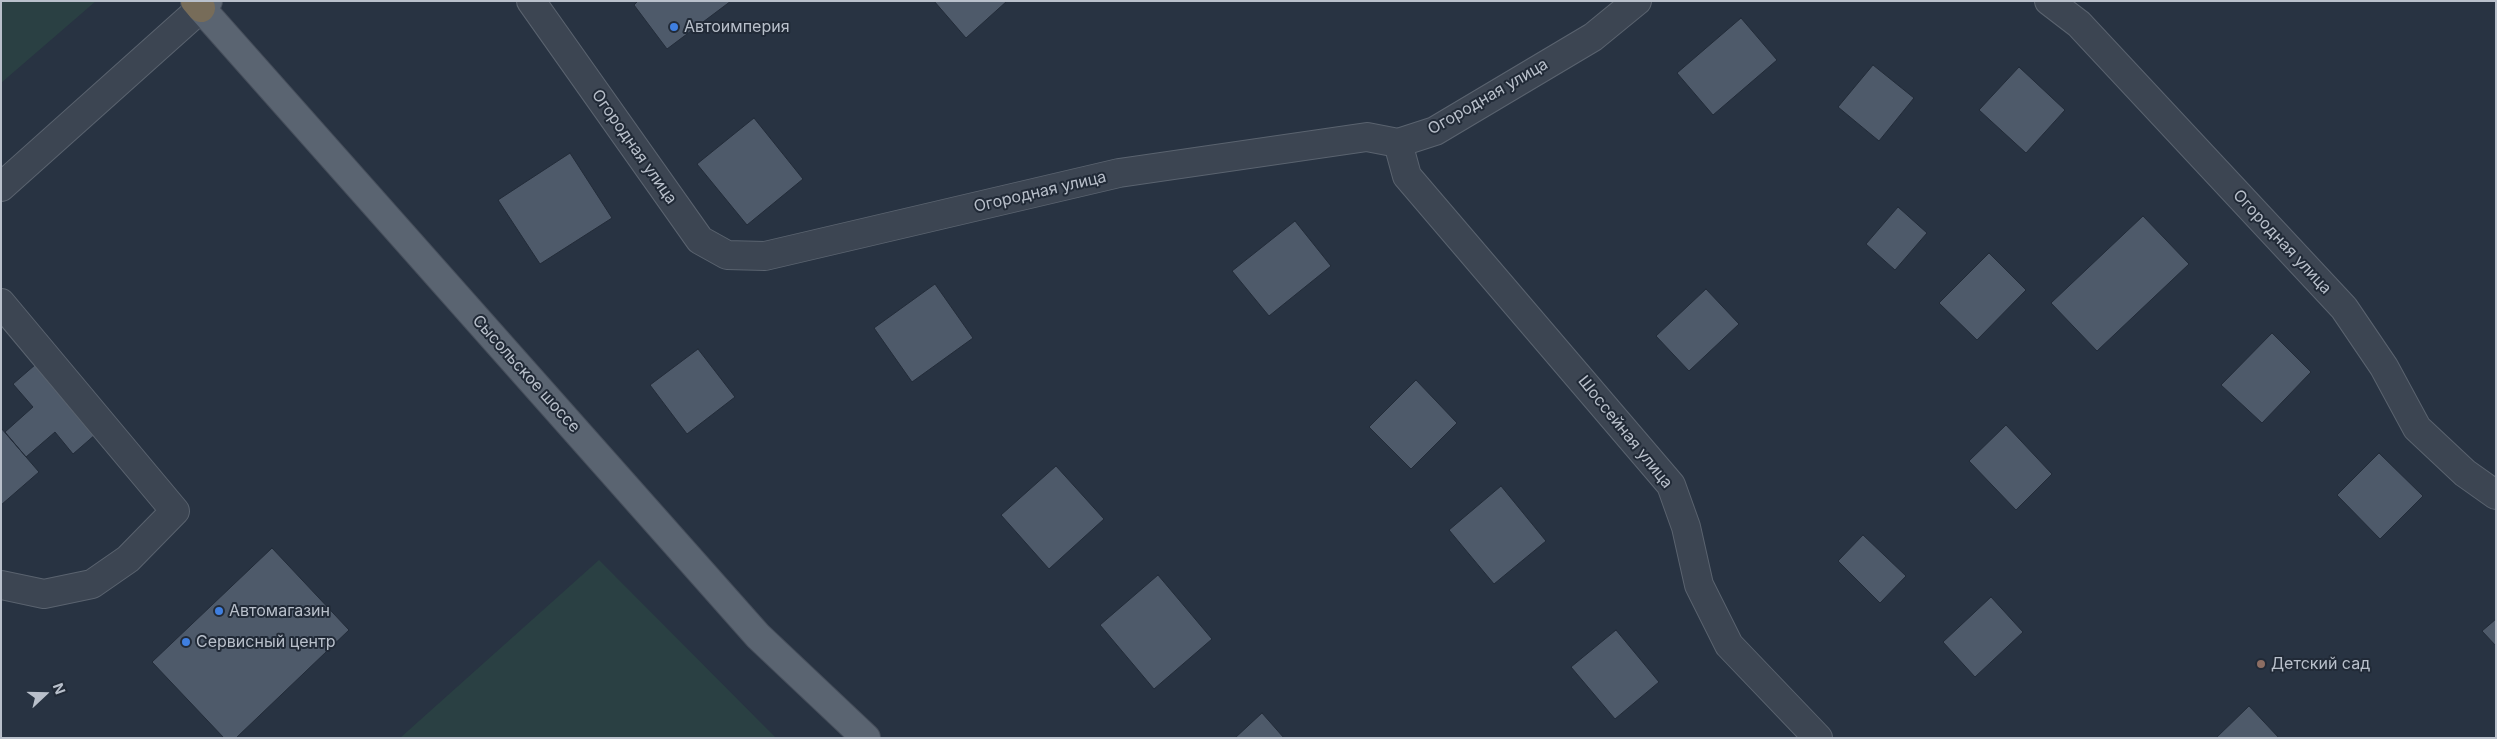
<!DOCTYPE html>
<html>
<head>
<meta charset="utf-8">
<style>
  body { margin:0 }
  #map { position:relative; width:2497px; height:739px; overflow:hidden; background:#283342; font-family:Inter,sans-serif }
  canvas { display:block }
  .frame { position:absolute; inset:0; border:2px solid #b9c0cb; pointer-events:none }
  .north { position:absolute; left:20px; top:669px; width:50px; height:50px; -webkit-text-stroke:4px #212a37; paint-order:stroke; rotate:69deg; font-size:14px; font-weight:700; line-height:20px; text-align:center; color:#b9c0cb }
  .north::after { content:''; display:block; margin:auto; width:18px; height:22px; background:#b9c0cb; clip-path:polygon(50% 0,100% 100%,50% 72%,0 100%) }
</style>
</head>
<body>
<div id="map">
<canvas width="2497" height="739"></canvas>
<div class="frame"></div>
<div class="north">N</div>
</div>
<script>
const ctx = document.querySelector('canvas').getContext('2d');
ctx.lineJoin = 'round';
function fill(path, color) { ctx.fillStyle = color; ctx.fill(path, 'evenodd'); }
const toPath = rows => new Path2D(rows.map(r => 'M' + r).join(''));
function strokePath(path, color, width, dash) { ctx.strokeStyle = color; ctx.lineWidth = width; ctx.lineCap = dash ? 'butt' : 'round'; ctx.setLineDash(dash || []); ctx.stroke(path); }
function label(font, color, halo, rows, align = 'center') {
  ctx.font = font + ' Inter,sans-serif'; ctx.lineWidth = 4; ctx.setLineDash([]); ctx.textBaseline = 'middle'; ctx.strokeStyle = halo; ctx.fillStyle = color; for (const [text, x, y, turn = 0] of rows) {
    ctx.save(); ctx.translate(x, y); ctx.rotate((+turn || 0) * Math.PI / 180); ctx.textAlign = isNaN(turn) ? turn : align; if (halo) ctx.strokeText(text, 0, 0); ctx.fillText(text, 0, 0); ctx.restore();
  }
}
fill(toPath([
  [1,1,96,1,1,83],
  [599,560,776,738,400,738]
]), '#2a4043');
const building = toPath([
  [638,1,731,1,667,49,634,5,638,1],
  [934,1,1007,1,966,38,934,1],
  [1741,18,1777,60,1713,115,1677,73,1741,18],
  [1873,65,1914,98,1879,141,1838,107,1873,65],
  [2019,67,2065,110,2026,153,1979,110,2019,67],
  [754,118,803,179,747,225,697,164,754,118],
  [570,153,612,218,540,264,498,200,570,153],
  [1898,207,1927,233,1895,270,1866,244,1898,207],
  [2143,216,2189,264,2097,351,2051,303,2143,216],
  [1295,221,1331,266,1269,316,1232,271,1295,221],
  [1989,253,2026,290,1977,340,1939,303,1989,253],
  [935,284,973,338,912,382,874,328,935,284],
  [1706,289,1739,324,1689,371,1656,336,1706,289],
  [2272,333,2311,372,2262,423,2221,385,2272,333],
  [698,349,735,397,687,434,650,385,698,349],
  [43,358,104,427,73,454,55,432,26,457,5,432,33,407,13,384,43,358],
  [1416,380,1457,423,1411,469,1369,427,1416,380],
  [2006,425,2052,474,2016,510,1969,461,2006,425],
  [1,428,39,472,1,505,1,428],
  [2379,453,2423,496,2380,539,2337,495,2379,453],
  [1056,466,1104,519,1049,569,1001,515,1056,466],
  [1501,486,1546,541,1494,584,1449,530,1501,486],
  [1863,535,1906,576,1880,603,1838,561,1863,535],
  [272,548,349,630,236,738,224,738,152,662,272,548],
  [1158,575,1212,639,1154,689,1100,625,1158,575],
  [1991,597,2023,632,1975,677,1943,642,1991,597],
  [2496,619,2496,646,2482,631,2496,619],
  [1616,630,1659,682,1615,719,1571,667,1616,630],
  [2249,706,2279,738,2216,738,2249,706],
  [1262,713,1284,738,1235,738,1262,713]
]);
fill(building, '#4e5a6a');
strokePath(building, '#232c39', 1);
const minor = toPath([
  [531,1,700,240,727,255,765,256,1119,173,1367,137,1398,143,1435,131,1593,37,1637,1],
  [2049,1,2079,24,2344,308,2384,367,2417,428,2465,473,2496,495],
  [1398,143,1407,176,1671,485,1686,527,1699,585,1729,645,1818,738],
  [1,187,201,8],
  [1,303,175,511,128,559,92,584,44,594,1,585]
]);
const major = toPath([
  [208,1,201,8,758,636,866,738]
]);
const highway = toPath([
  [195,1,201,8]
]);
strokePath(minor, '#5a636f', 30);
strokePath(major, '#464e5b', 30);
strokePath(highway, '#47505c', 30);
strokePath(minor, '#3c4552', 28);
strokePath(major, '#5a6471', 28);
strokePath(highway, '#776c59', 28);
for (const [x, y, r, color] of [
  [674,27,5,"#3f7fe0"],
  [219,611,5,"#3f7fe0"],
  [186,642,5,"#3f7fe0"],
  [2261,664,5,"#8d6e63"]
]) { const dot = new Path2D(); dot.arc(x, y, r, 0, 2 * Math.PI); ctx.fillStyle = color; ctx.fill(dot); strokePath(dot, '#212a37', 2); }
label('16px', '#b9c0cb', '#212a37', [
  ["Автоимперия",684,27],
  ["Автомагазин",229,611],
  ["Сервисный центр",196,642],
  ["Детский сад",2271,664]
], 'left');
label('16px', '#b9c0cb', '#212a37', [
  ["Огородная улица",1488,97,-30],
  ["Огородная улица",634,147,55],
  ["Огородная улица",1040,192,-13],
  ["Огородная улица",2282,242,47],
  ["Сысольское шоссе",526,374,48],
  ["Шоссейная улица",1625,432,51]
]);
</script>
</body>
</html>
